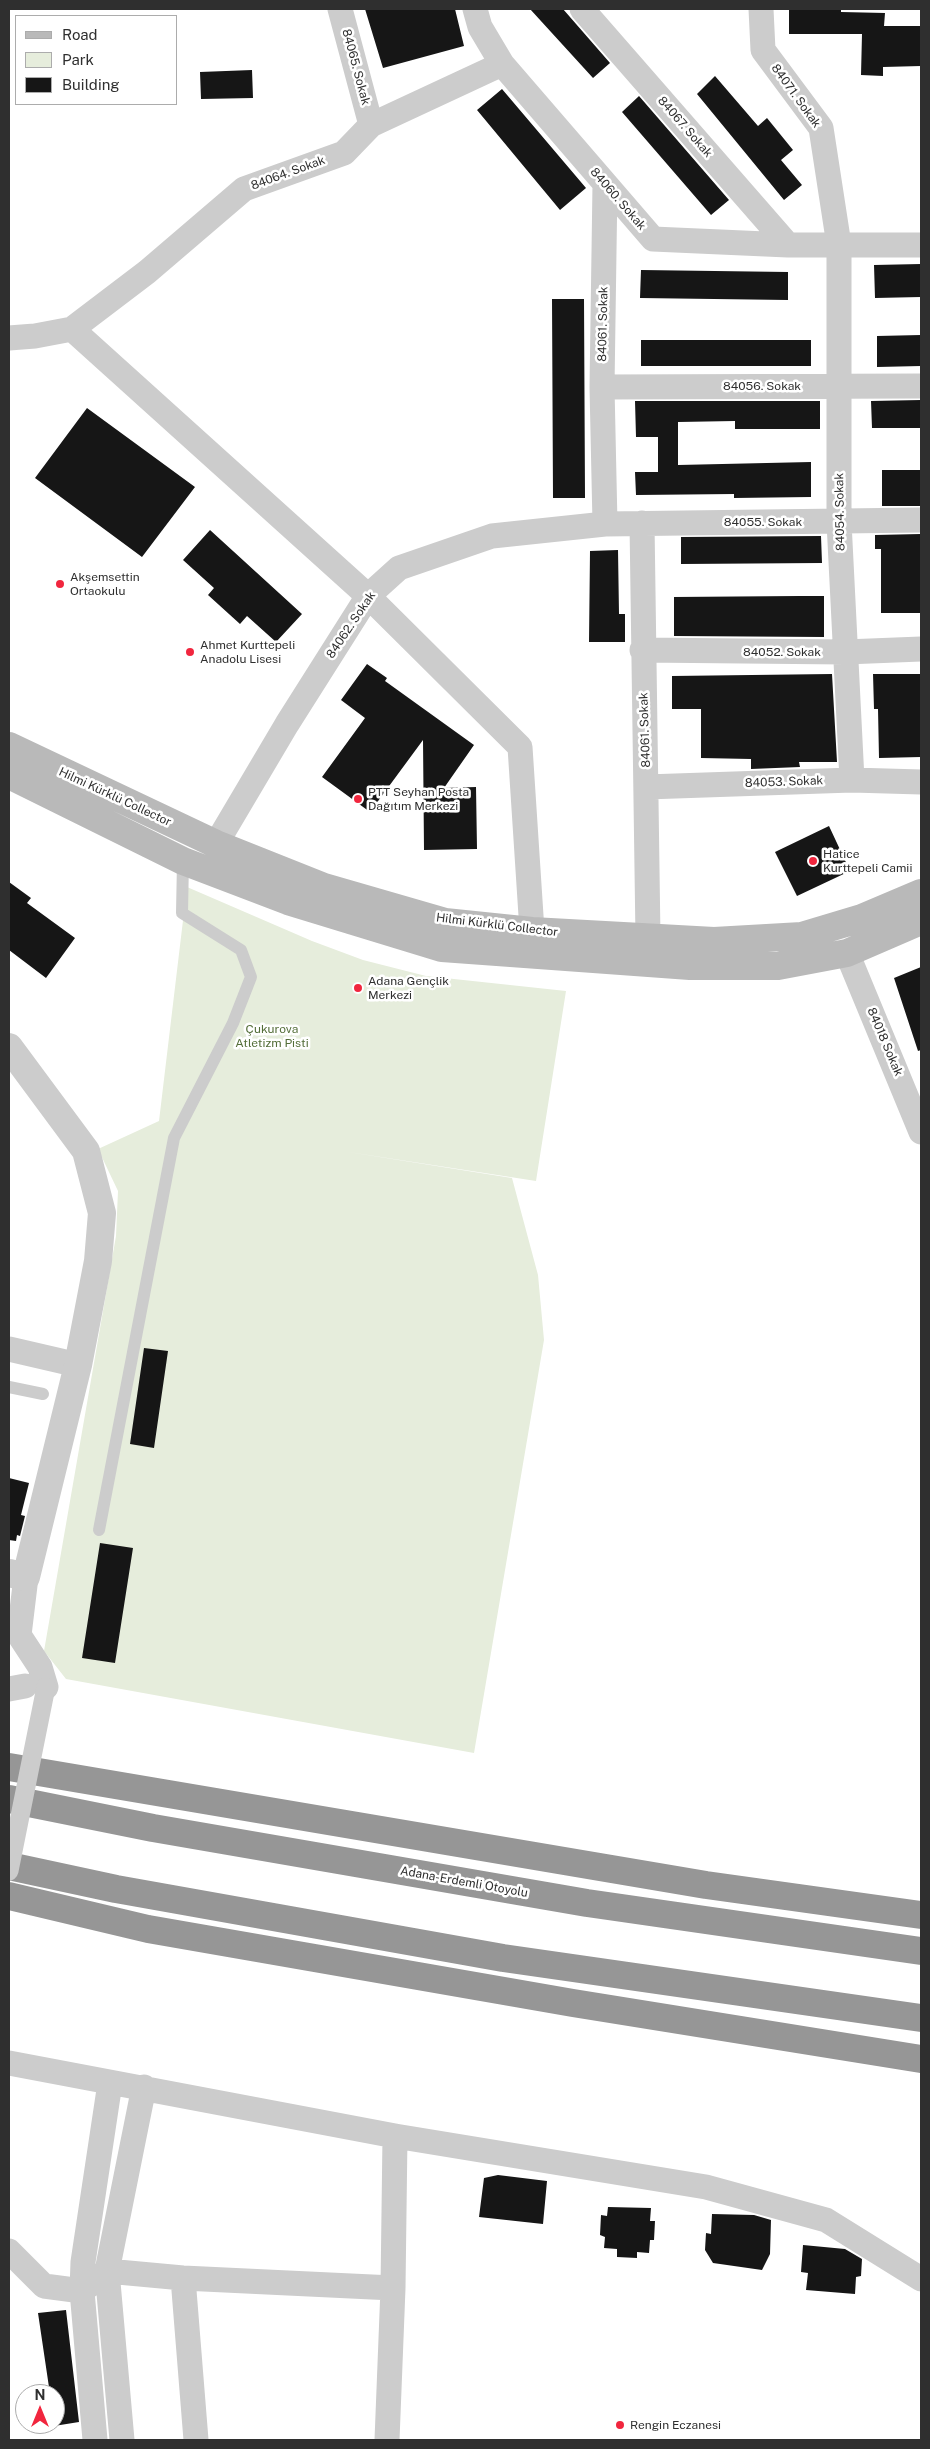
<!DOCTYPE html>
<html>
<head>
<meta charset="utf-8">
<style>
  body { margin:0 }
  #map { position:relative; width:930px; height:2449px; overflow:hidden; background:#fff; font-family:"Public Sans",sans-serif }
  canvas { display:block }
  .frame { position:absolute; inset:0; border:10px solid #2f2f2f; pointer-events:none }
  .legend { position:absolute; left:15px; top:15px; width:162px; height:90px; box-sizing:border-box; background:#fff; border:1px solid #acacac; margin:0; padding:6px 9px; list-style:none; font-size:15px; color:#2f2f2f }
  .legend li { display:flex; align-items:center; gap:10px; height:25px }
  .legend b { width:25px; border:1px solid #acacac }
  .north { position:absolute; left:15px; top:2384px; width:50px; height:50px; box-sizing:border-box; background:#fff; border:1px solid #acacac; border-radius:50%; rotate:0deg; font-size:14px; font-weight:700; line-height:20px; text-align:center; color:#2f2f2f }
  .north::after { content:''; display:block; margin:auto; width:18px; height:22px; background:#f1263e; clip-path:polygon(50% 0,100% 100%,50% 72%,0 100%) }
</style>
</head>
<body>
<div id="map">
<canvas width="930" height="2449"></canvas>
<div class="frame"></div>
<ul class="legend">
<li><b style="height:6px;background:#b9b9b9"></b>Road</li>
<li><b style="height:14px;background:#e6eddc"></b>Park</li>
<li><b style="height:14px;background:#161616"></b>Building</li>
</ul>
<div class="north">N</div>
</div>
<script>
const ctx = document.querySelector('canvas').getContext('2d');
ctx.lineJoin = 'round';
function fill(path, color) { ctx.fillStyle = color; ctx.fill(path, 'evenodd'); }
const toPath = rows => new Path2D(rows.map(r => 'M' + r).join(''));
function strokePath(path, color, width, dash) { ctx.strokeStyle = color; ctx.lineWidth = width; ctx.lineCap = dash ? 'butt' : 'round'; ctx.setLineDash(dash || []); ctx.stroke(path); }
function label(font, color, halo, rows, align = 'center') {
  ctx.font = font + ' "Public Sans",sans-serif'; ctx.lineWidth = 5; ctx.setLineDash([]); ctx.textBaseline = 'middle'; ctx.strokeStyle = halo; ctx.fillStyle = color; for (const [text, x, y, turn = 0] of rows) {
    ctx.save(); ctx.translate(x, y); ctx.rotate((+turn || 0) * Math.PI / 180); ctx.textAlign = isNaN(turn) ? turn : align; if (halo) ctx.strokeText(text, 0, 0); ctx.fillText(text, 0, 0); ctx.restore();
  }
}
fill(toPath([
  [187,887,312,941,363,960,426,976,566,991,536,1181,342,1151,512,1178,538,1275,544,1340,474,1753,66,1679,44,1651,116,1236,118,1191,98,1149,159,1121]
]), '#e6eddc');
fill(toPath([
  [365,9,455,9,464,46,383,68],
  [530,9,563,9,610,63,593,78],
  [789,9,841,9,841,12,885,13,884,26,921,26,921,66,883,67,883,76,861,75,862,34,789,34],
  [252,70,253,98,201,99,200,72],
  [715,76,758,126,767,118,793,150,781,160,802,185,784,200,697,94],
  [502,89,586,188,560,210,477,110],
  [639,96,729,200,711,215,622,112],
  [921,264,921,297,875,298,874,265],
  [641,270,788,272,788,300,640,298],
  [552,299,584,299,585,498,553,498],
  [921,335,921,366,877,367,877,336],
  [641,340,811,340,811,366,641,366],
  [921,400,921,428,872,428,871,401],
  [635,401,820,401,820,429,735,429,735,421,678,422,678,465,811,462,811,497,734,498,734,494,636,495,635,472,658,472,658,437,636,437],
  [87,408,195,487,142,557,35,478],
  [882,470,921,470,921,506,882,506],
  [210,530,302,614,276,642,247,616,240,624,208,595,214,588,183,560],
  [921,534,921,613,881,613,881,549,875,549,875,535],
  [821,536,822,563,681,564,681,537],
  [618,550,619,614,625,614,625,642,589,642,590,551],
  [799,596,824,596,824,637,674,636,674,597],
  [367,664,387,678,385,681,474,745,444,788,476,787,477,849,424,850,423,740,370,812,322,777,365,718,341,700],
  [832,674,837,762,799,762,800,767,751,769,751,759,701,758,701,709,672,709,672,676],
  [873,674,921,674,921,757,879,758,878,709,874,709],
  [829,826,850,871,797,896,775,852],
  [9,882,31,898,27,903,75,938,46,978,9,950],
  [921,967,921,1050,918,1051,894,978],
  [144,1348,168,1351,154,1448,130,1444],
  [9,1478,29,1483,21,1515,25,1516,20,1536,17,1535,16,1541,9,1540],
  [100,1543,133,1548,115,1663,82,1658],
  [498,2175,547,2181,543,2224,479,2217,484,2178],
  [608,2207,651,2208,650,2221,655,2221,654,2240,650,2240,649,2253,637,2252,637,2258,617,2257,617,2249,604,2248,605,2237,600,2235,601,2215,607,2216],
  [712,2214,754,2215,771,2220,770,2254,762,2270,713,2263,705,2250,706,2233,711,2234],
  [803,2245,845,2249,862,2259,861,2276,856,2277,855,2294,806,2290,808,2273,801,2272],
  [66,2310,79,2422,54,2426,55,2394,50,2394,38,2313]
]), '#161616');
strokePath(toPath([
  [9,1387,43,1394],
  [99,1530,174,1138,233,1023,251,977,241,950,182,913,183,861]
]), '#ccc', 12);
strokePath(toPath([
  [340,9,371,125],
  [475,9,480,27,502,64,653,239,788,245,921,245],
  [582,9,788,245],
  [761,9,763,50,821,128,839,245,839,522,852,780],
  [605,184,602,387,605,524],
  [72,329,368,596,520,747,532,931],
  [9,338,35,336,72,329,147,272,244,189,344,153,371,125,502,64],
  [602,387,921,386],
  [642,523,648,938],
  [642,650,845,652,921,649],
  [646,787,852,780,921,782],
  [216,844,287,724,368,596,399,568,492,536,605,524,921,520],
  [847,953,921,1132],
  [9,1349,78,1365],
  [26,1577,19,1635,40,1667,46,1687],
  [9,1689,25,1686],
  [9,2063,395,2136,706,2187,826,2220,921,2279],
  [9,2251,44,2286,82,2291,107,2271,183,2278,393,2288,387,2440],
  [183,2278,196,2440],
  [393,2288,395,2136],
  [95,2440,82,2291,83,2262,110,2083],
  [122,2440,107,2271,144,2087]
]), '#ccc', 25);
strokePath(toPath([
  [9,1047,86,1151,102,1213,98,1261,78,1365,26,1577,9,1573]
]), '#ccc', 28);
strokePath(toPath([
  [9,746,216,844,324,887,445,922,532,931,714,941,802,936,862,918,921,893],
  [9,775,183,861,288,901,442,948,690,966,778,966,847,953,921,921]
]), '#b9b9b9', 28);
strokePath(toPath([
  [9,1767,706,1885,921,1915],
  [9,1799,153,1828,587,1903,921,1951],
  [9,1866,116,1889,503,1958,921,2018],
  [9,1896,148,1929,573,2003,921,2059]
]), '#969696', 28);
strokePath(toPath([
  [9,1871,46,1687]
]), '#ccc', 19);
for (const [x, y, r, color] of [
  [60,584,5,"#f1263e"],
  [190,652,5,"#f1263e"],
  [358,799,5,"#f1263e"],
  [813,861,5,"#f1263e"],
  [358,988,5,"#f1263e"],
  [620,2425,5,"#f1263e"]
]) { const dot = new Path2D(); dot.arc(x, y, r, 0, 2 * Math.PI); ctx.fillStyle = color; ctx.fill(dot); strokePath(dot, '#fff', 2); }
label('12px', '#2f2f2f', '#fff', [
  ["84065. Sokak",356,67,75],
  ["84071. Sokak",796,96,54],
  ["84067. Sokak",685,127,49],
  ["84064. Sokak",288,173,-20],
  ["84060. Sokak",618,199,49],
  ["84061. Sokak",603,324,-89],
  ["84056. Sokak",762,386],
  ["84054. Sokak",840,512,-91],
  ["84055. Sokak",763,522],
  ["84062. Sokak",351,625,-56],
  ["84052. Sokak",782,652],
  ["84061. Sokak",645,730,-92],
  ["84053. Sokak",784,782,-2],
  ["Hilmi Kürklü Collector",115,797,25],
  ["Hilmi Kürklü Collector",497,925,7],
  ["84018 Sokak",885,1042,67],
  ["Adana-Erdemli Otoyolu",464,1882,10]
]);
label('12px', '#2f2f2f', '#fff', [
  ["Akşemsettin",70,577],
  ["Ortaokulu",70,591],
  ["Ahmet Kurttepeli",200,645],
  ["Anadolu Lisesi",200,659],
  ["PTT Seyhan Posta",368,792],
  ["Dağıtım Merkezi",368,806],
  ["Hatice",823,854],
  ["Kurttepeli Camii",823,868],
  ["Adana Gençlik",368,981],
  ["Merkezi",368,995],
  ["Rengin Eczanesi",630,2425]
], 'left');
label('12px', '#546e39', '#fff', [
  ["Çukurova",272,1029],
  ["Atletizm Pisti",272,1043]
]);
</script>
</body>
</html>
